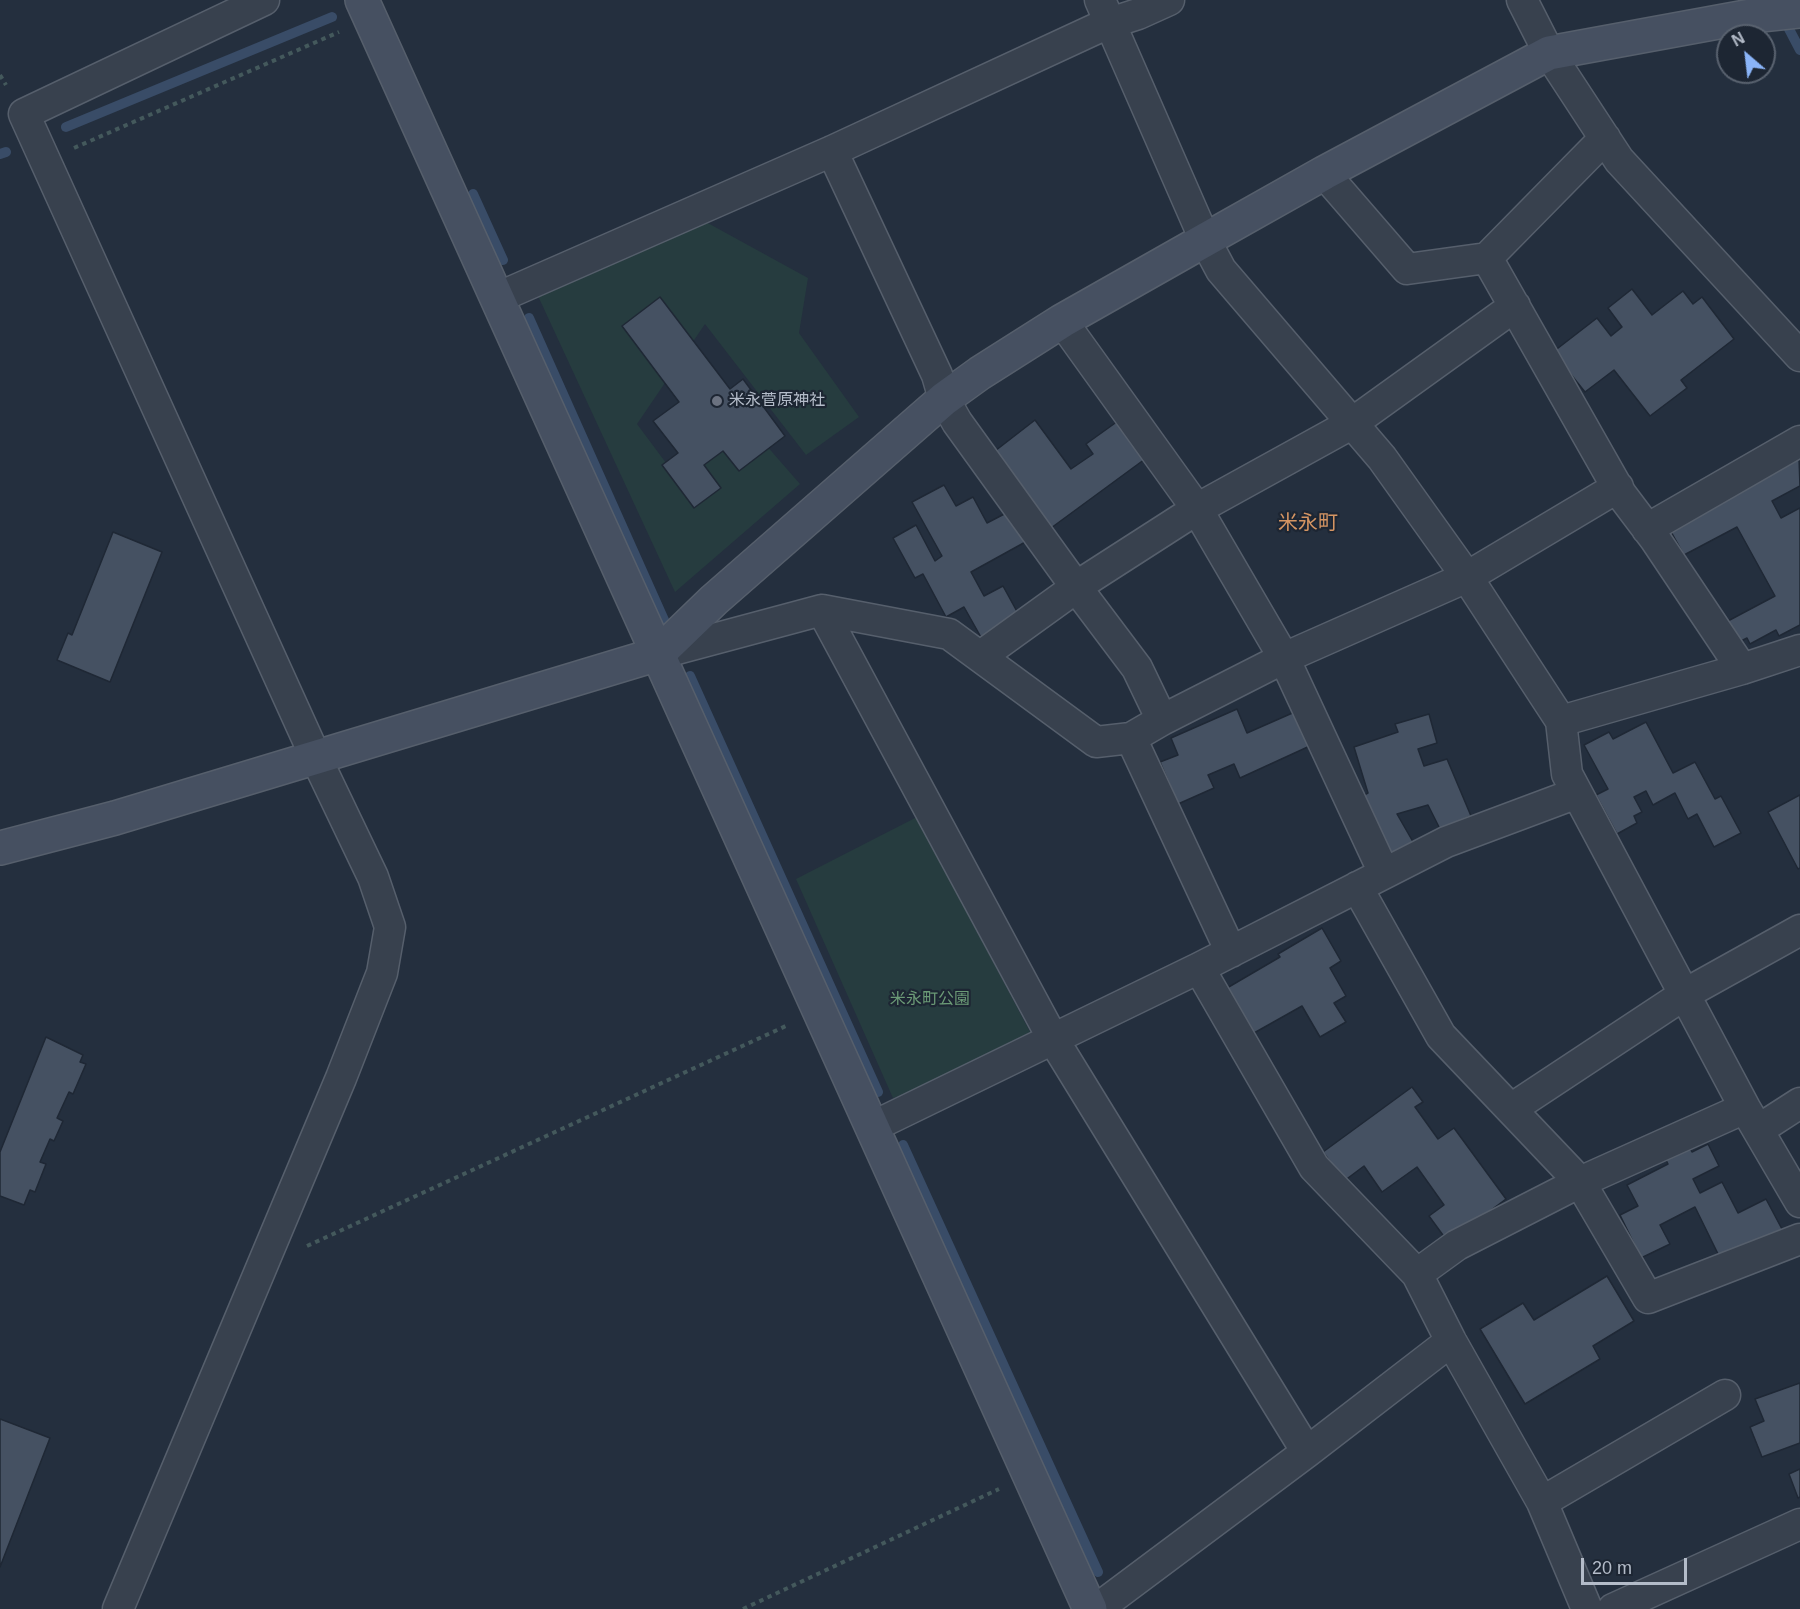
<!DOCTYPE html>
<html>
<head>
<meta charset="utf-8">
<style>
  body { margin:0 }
  #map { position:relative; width:1800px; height:1609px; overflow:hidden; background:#242f3e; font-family:Helvetica,sans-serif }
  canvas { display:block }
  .north { position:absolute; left:1716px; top:24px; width:60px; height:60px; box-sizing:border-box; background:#1d2633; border:2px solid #59626f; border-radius:50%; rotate:332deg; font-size:16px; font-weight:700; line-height:24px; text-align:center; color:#b4bcc9 }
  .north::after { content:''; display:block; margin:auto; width:21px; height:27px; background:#8ab4f8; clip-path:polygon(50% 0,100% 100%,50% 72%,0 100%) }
  .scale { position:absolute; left:1581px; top:1558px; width:106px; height:27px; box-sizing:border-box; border:3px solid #b4bcc9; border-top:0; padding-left:8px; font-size:18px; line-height:21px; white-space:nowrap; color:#b4bcc9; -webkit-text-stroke:4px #1d2633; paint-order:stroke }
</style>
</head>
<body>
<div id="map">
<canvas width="1800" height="1609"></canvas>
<div class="north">N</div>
<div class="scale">20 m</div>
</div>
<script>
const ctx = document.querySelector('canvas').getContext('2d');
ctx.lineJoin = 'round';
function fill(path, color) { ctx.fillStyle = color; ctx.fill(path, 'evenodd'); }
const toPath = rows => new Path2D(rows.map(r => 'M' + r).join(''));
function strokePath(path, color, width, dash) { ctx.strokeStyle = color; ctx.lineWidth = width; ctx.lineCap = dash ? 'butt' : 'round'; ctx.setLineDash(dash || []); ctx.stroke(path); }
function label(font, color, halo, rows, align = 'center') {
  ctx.font = font + ' Helvetica,"Noto Sans JP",sans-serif'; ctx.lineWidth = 4.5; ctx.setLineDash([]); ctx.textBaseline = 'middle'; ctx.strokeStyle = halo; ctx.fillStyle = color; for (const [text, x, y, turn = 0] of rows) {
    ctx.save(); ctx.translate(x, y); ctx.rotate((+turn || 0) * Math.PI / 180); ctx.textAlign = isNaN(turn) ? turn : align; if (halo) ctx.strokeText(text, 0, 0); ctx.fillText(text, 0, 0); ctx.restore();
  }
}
fill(toPath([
  [684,210,808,278,799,333,859,417,806,455,705,324,637,424,675,475,752,429,800,484,675,592,526,270],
  [917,817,1030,1032,917,1090,893,1098,796,879]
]), '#263c3f');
strokePath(toPath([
  [1789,29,1800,50],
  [66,127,332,17],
  [0,154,6,152],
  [473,194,503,260],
  [529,318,664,620],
  [690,676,878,1092],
  [903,1145,1098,1572]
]), '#394c67', 10);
const building = toPath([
  [1632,289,1652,315,1683,291,1693,304,1702,297,1734,339,1681,380,1687,388,1650,416,1614,370,1585,392,1553,352,1597,318,1611,336,1622,327,1608,308,1632,289],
  [660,297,730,389,743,379,785,436,739,471,723,451,704,465,721,488,694,508,662,465,678,453,653,421,679,402,622,326,660,297],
  [1035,420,1071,469,1093,454,1086,444,1118,421,1145,459,1051,528,995,451,1035,420],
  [1799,458,1800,486,1772,501,1781,518,1800,508,1800,625,1779,636,1776,630,1750,644,1747,638,1737,643,1726,622,1775,596,1737,527,1684,555,1669,528,1799,458],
  [944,485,956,506,973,497,987,523,1012,510,1029,540,971,572,984,596,1003,586,1020,617,982,639,964,607,946,617,923,574,915,578,893,538,916,525,935,561,942,556,912,502,944,485],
  [113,532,162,552,110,682,57,660,68,633,72,635,113,532],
  [1237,709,1247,733,1297,711,1312,745,1240,778,1234,764,1208,775,1214,788,1178,804,1160,762,1178,755,1171,738,1237,709],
  [1429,714,1437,743,1418,749,1424,766,1447,759,1471,816,1440,829,1428,805,1397,814,1416,847,1391,859,1360,797,1368,793,1354,747,1398,732,1395,724,1429,714],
  [1646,722,1673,773,1695,762,1715,799,1721,796,1741,833,1714,847,1697,814,1688,819,1675,793,1653,805,1646,791,1634,797,1642,812,1634,816,1637,823,1617,834,1596,795,1608,789,1584,745,1609,732,1613,739,1646,722],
  [1800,795,1800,868,1798,869,1768,812,1800,795],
  [1322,928,1341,961,1330,968,1346,996,1334,1003,1346,1022,1320,1037,1302,1006,1254,1033,1227,988,1280,957,1278,954,1322,928],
  [46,1037,83,1055,80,1062,86,1064,73,1094,69,1092,57,1118,63,1121,54,1141,50,1139,40,1162,46,1164,35,1192,30,1190,24,1205,0,1196,0,1152,46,1037],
  [1412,1087,1423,1102,1415,1107,1438,1139,1454,1128,1506,1199,1448,1242,1429,1216,1444,1205,1417,1167,1382,1192,1364,1166,1344,1181,1323,1152,1412,1087],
  [1708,1144,1719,1166,1693,1179,1700,1193,1722,1182,1738,1213,1766,1199,1783,1231,1722,1262,1695,1207,1660,1225,1670,1244,1641,1258,1620,1215,1638,1206,1627,1185,1668,1164,1664,1156,1688,1145,1692,1152,1708,1144],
  [1607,1276,1634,1321,1593,1346,1600,1359,1525,1404,1480,1329,1523,1303,1534,1320,1607,1276],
  [1800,1383,1800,1443,1762,1457,1750,1427,1764,1421,1755,1399,1800,1383],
  [0,1419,50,1438,0,1567,0,1419],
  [1800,1469,1800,1497,1798,1498,1789,1474,1800,1469]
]);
fill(building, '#455162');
strokePath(building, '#1f2835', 1.5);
const street = toPath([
  [1100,0,1205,240,1221,270,1382,458,1467,577,1561,721,1567,774,1745,1108,1800,1202],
  [1522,0,1549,53,1619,160,1800,356],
  [832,151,937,375,944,399,957,422,1076,587,1137,668,1162,720],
  [1324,173,1407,269,1487,258,1621,494,1655,539,1742,669],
  [1487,258,1605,138],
  [497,298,832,151,1104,25,1138,14,1169,0],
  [1062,321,1197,509,1284,658,1384,873],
  [1647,529,1800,441],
  [822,610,1053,1039,1307,1452],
  [658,654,822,610,949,634,1096,742,1131,738,1162,720,1284,658,1467,577,1618,487],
  [981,656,1085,581,1197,509,1351,424,1515,306],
  [1561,721,1742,669,1800,650],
  [1131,738,1231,952],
  [1357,887,1441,1036,1580,1182,1648,1298,1800,1239],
  [1199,968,1314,1167,1417,1274,1451,1341,1542,1502,1587,1609],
  [1511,1109,1685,994,1800,930],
  [872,1127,1199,968,1446,842,1577,793],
  [1758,1130,1800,1103],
  [1417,1274,1457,1245,1580,1182,1745,1108],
  [1542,1502,1725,1395],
  [118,1609,341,1078,382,973,390,927,373,877,316,758,24,114,264,0],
  [1097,1609,1307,1452,1451,1341],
  [1613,1609,1800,1524]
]);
const secondary = toPath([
  [362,0,1090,1609],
  [0,848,115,818,658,654,714,600,944,399,980,373,1062,321,1205,240,1324,173,1549,53,1751,16,1800,11]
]);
strokePath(street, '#565f6c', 33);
strokePath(secondary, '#565f6c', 36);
strokePath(toPath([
  [0,75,6,85],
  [74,148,339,32],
  [307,1246,788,1025],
  [743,1609,999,1489]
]), '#44595c', 4, [4.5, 4.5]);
strokePath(street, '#38414e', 30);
strokePath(secondary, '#465061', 33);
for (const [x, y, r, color] of [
  [717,401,6,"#6b7280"]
]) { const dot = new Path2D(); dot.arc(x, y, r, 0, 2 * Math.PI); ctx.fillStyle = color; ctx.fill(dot); strokePath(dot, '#1d2633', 2); }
label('16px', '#b4bcc9', '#1d2633', [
  ["米永菅原神社",729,401]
], 'left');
label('16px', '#6b9a76', '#1d2633', [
  ["米永町公園",930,1000]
]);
label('20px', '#d59563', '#1d2633', [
  ["米永町",1308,523]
]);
</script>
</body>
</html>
